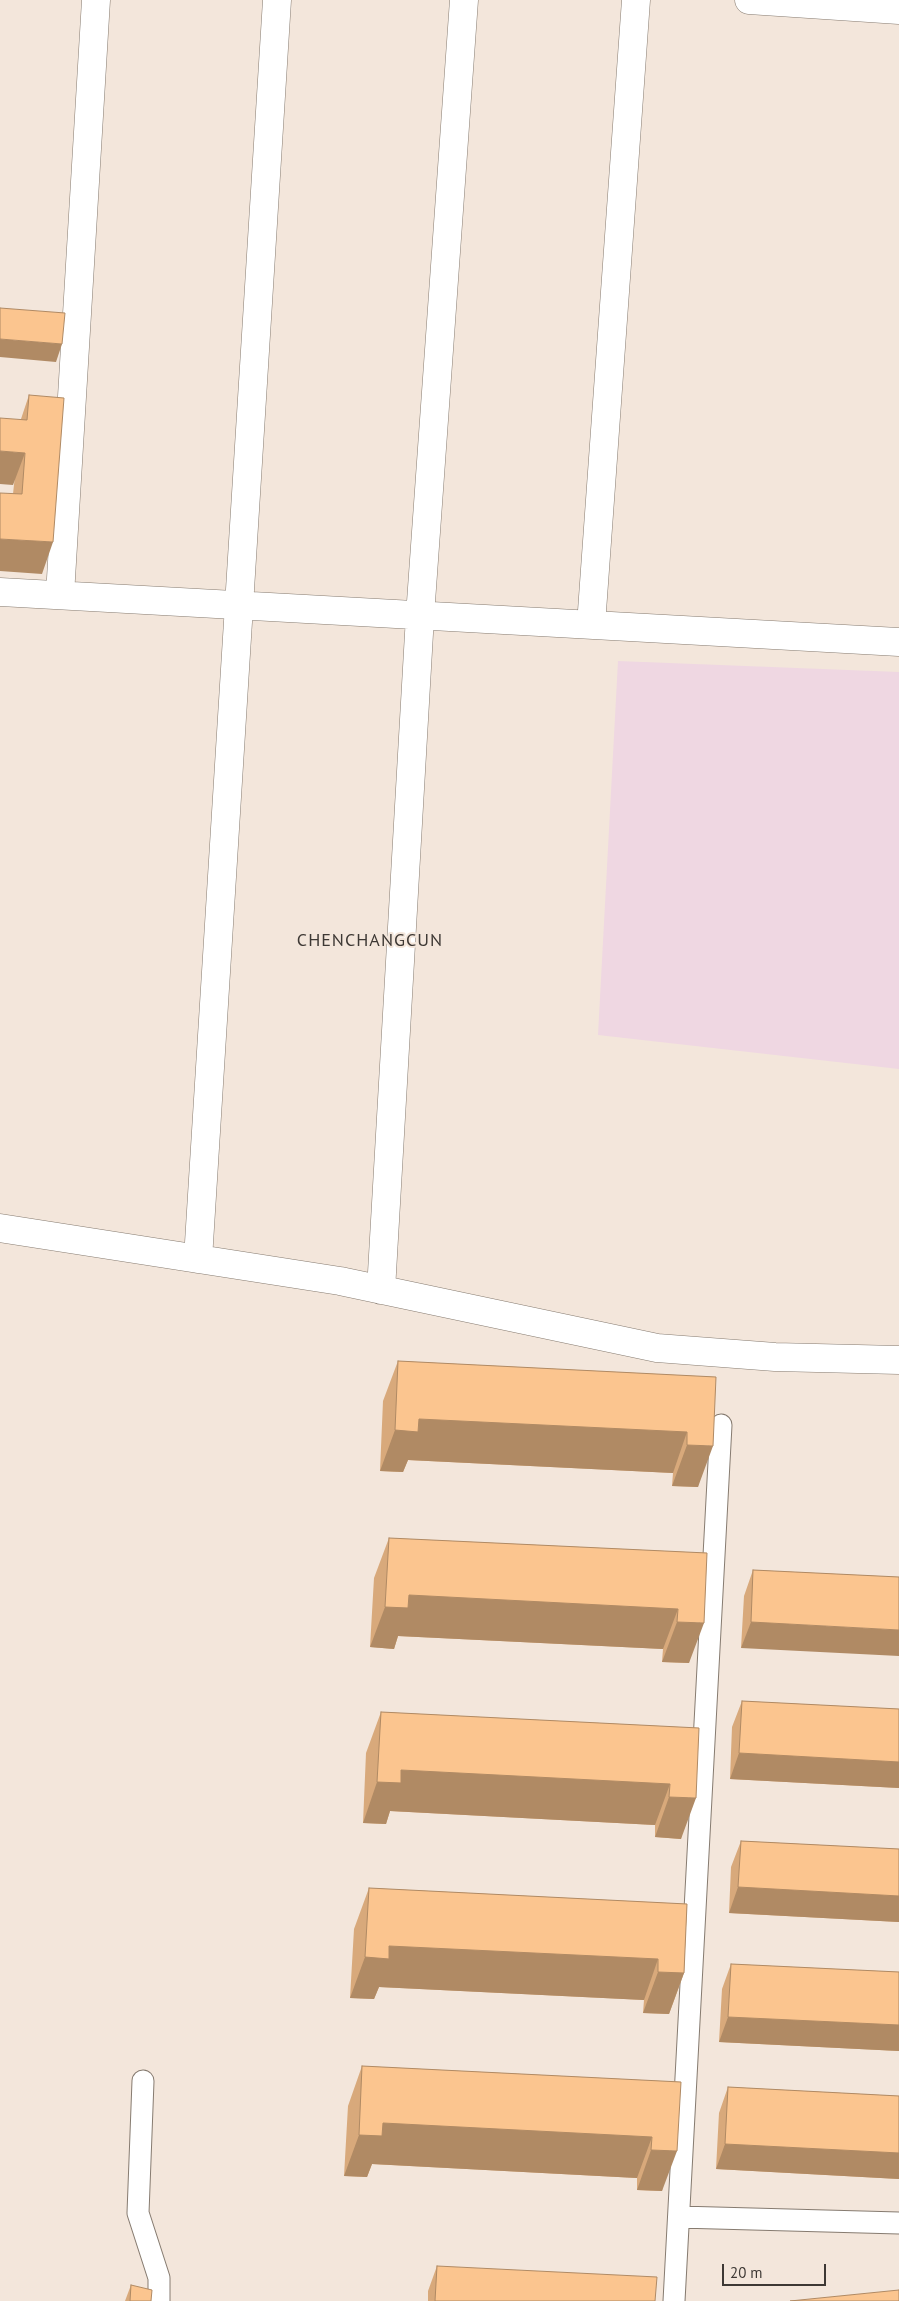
<!DOCTYPE html>
<html>
<head>
<meta charset="utf-8">
<style>
  body { margin:0 }
  #map { position:relative; width:899px; height:2301px; overflow:hidden; background:#f3e6db; font-family:"PT Sans",sans-serif }
  canvas { display:block }
  .scale { position:absolute; left:722px; top:2264px; width:104px; height:22px; box-sizing:border-box; border:2px solid #3d3834; border-top:0; padding-left:6px; font-size:15px; line-height:18px; white-space:nowrap; color:#3d3834; -webkit-text-stroke:4px #f3e6db; paint-order:stroke }
</style>
</head>
<body>
<div id="map">
<canvas width="899" height="2301"></canvas>
<div class="scale">20 m</div>
</div>
<script>
const ctx = document.querySelector('canvas').getContext('2d');
ctx.lineJoin = 'round';
function fill(path, color) { ctx.fillStyle = color; ctx.fill(path, 'evenodd'); }
const toPath = rows => new Path2D(rows.map(r => 'M' + r).join(''));
function strokePath(path, color, width, dash) { ctx.strokeStyle = color; ctx.lineWidth = width; ctx.lineCap = dash ? 'butt' : 'round'; ctx.setLineDash(dash || []); ctx.stroke(path); }
function label(font, color, halo, rows, align = 'center') {
  ctx.font = font + ' "PT Sans",sans-serif'; ctx.lineWidth = 4; ctx.setLineDash([]); ctx.textBaseline = 'middle'; ctx.strokeStyle = halo; ctx.fillStyle = color; for (const [text, x, y, turn = 0] of rows) {
    ctx.save(); ctx.translate(x, y); ctx.rotate((+turn || 0) * Math.PI / 180); ctx.textAlign = isNaN(turn) ? turn : align; if (halo) ctx.strokeText(text, 0, 0); ctx.fillText(text, 0, 0); ctx.restore();
  }
}
fill(toPath([
  [618,661,899,672,899,1069,598,1035]
]), '#efd7e2');
const lane = toPath([
  [143,2081,138,2213,159,2278,159,2301],
  [679,2217,899,2223],
  [674,2301,721,1425]
]);
const street = toPath([
  [749,0,899,10],
  [0,592,899,642],
  [60,595,96,0],
  [591,625,636,0],
  [0,1228,340,1281,657,1348,775,1357,899,1360],
  [198,1259,277,0],
  [381,1290,420,616,464,0]
]);
strokePath(lane, '#867b70', 23);
strokePath(street, '#867b70', 29);
strokePath(lane, '#fff', 21);
strokePath(street, '#fff', 28);
fill(toPath([
  [29,395,42,574,13,494,21,419],
  [398,1361,716,1377,698,1487,672,1486,673,1473,408,1460,403,1472,380,1471,383,1401],
  [389,1538,707,1553,689,1663,662,1662,663,1649,398,1636,394,1649,370,1647,374,1578],
  [753,1570,899,1577,741,1648,744,1596],
  [742,1701,899,1709,899,1788,730,1779,732,1727],
  [381,1712,699,1728,681,1839,655,1837,655,1825,390,1811,386,1824,363,1823,366,1753],
  [741,1841,899,1849,899,1922,729,1913,731,1867],
  [369,1888,687,1904,684,1973,669,2014,643,2013,644,2000,379,1987,374,1999,350,1998,354,1929],
  [731,1964,899,1972,899,2051,719,2042,722,1989],
  [362,2066,681,2082,662,2191,637,2190,637,2178,372,2164,367,2177,344,2176,348,2106],
  [728,2087,899,2096,899,2179,716,2169,719,2113],
  [437,2266,655,2301,428,2301,428,2291],
  [131,2285,151,2301,125,2301]
]), '#d8a97b');
fill(toPath([
  [0,339,62,344,56,362,0,357],
  [0,451,25,453,13,485,0,484],
  [0,539,53,542,42,574,0,571],
  [419,1419,687,1432,673,1473,408,1460,403,1472,380,1471,395,1430],
  [687,1445,713,1446,698,1487,672,1486],
  [409,1595,678,1609,663,1649,398,1636,394,1649,370,1647,385,1607],
  [677,1622,704,1623,689,1663,662,1662],
  [751,1622,899,1630,899,1656,741,1648],
  [739,1753,899,1762,899,1788,730,1779],
  [401,1770,670,1784,655,1825,390,1811,386,1824,363,1823,377,1782],
  [669,1797,696,1798,681,1839,655,1837],
  [738,1887,899,1896,899,1922,729,1913],
  [389,1946,658,1959,644,2000,379,1987,374,1999,350,1998,365,1957],
  [658,1972,684,1973,669,2014,643,2013],
  [728,2017,899,2025,899,2051,719,2042],
  [383,2123,652,2137,637,2178,372,2164,367,2177,344,2176,359,2135],
  [725,2144,899,2153,899,2179,716,2169],
  [651,2150,677,2151,662,2191,637,2190]
]), '#b08a64');
const building = toPath([
  [0,308,65,313,62,344,0,339,0,308],
  [29,395,64,398,53,542,0,539,0,493,22,494,25,453,0,451,0,418,27,420,29,395],
  [398,1361,716,1377,713,1446,687,1445,687,1432,419,1419,418,1432,395,1430,398,1361],
  [389,1538,707,1553,704,1623,677,1622,678,1609,409,1595,408,1608,385,1607,389,1538],
  [753,1570,899,1577,899,1630,751,1622,753,1570],
  [742,1701,899,1709,899,1762,739,1753,742,1701],
  [381,1712,699,1728,696,1798,669,1797,670,1784,401,1770,401,1783,377,1782,381,1712],
  [741,1841,899,1849,899,1896,738,1887,741,1841],
  [369,1888,687,1904,684,1973,658,1972,658,1959,389,1946,389,1959,365,1957,369,1888],
  [731,1964,899,1972,899,2025,728,2017,731,1964],
  [362,2066,681,2082,677,2151,651,2150,652,2137,383,2123,382,2136,359,2135,362,2066],
  [728,2087,899,2096,899,2153,725,2144,728,2087],
  [437,2266,657,2277,655,2301,435,2301,437,2266],
  [131,2285,152,2290,151,2301,130,2301,131,2285],
  [899,2290,899,2301,790,2301,899,2290]
]);
fill(building, '#fbc58f');
strokePath(building, '#b08a64', 1);
ctx.letterSpacing = '1px';
label('18px', '#3d3834', '#f3e6db', [
  ["CHENCHANGCUN",370,941]
]);
ctx.letterSpacing = '0px';
</script>
</body>
</html>
